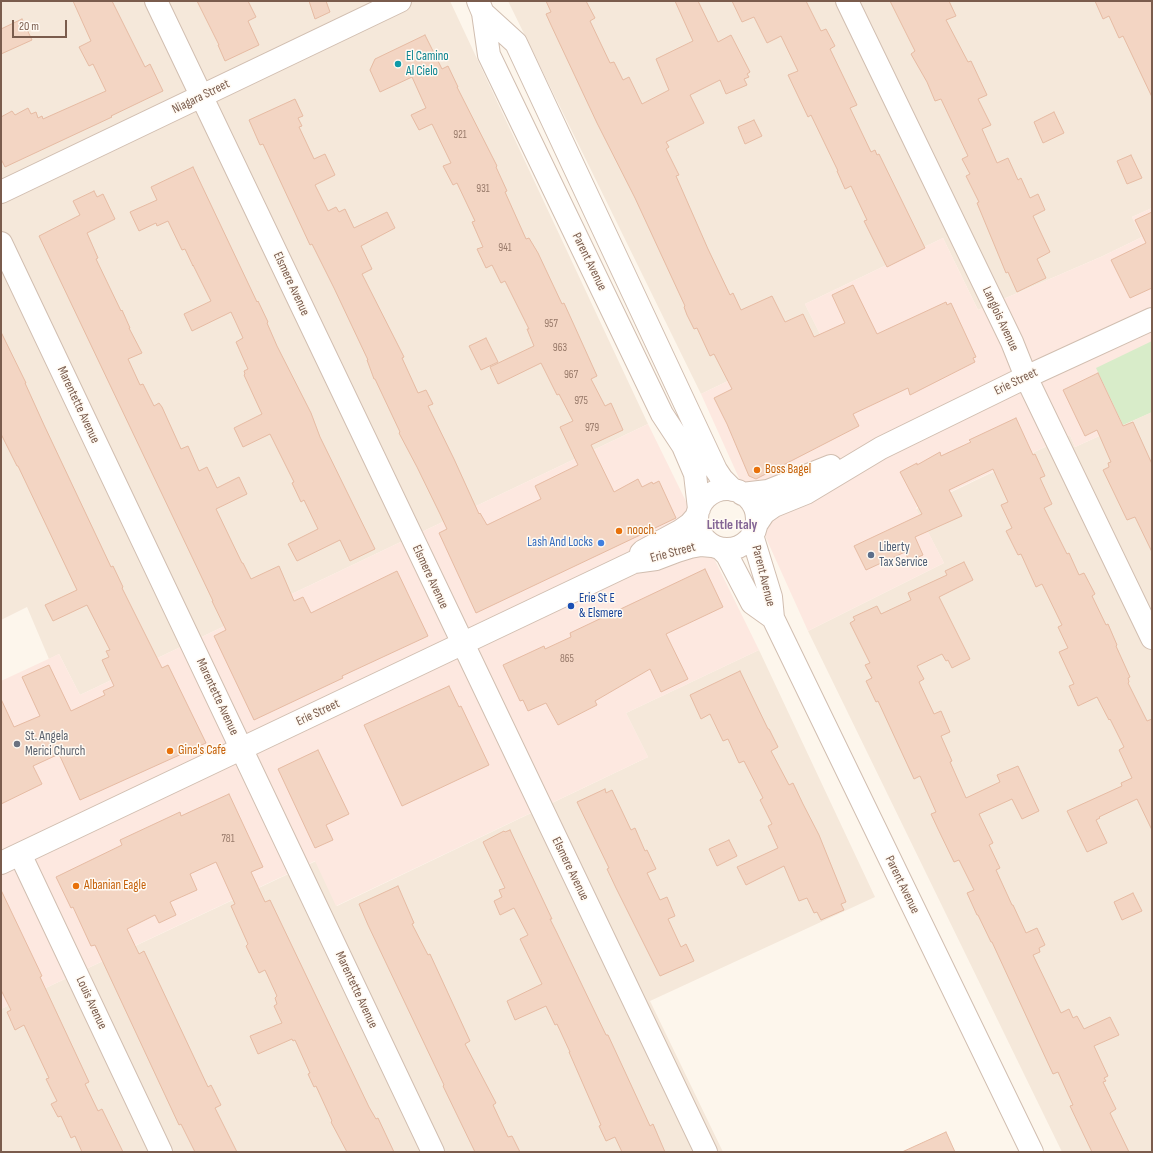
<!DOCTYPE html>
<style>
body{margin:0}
#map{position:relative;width:1153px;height:1153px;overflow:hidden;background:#fdf6ec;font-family:"Sofia Sans Condensed",sans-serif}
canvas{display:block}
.frame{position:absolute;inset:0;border:2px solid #7a5c4d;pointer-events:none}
.scale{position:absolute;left:12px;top:20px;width:55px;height:18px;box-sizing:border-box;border:2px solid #7a5c4d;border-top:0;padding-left:5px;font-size:12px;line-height:14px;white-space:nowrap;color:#7a5c4d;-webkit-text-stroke:3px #fffaf3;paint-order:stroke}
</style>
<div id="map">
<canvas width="1153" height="1153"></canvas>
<div class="frame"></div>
<div class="scale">20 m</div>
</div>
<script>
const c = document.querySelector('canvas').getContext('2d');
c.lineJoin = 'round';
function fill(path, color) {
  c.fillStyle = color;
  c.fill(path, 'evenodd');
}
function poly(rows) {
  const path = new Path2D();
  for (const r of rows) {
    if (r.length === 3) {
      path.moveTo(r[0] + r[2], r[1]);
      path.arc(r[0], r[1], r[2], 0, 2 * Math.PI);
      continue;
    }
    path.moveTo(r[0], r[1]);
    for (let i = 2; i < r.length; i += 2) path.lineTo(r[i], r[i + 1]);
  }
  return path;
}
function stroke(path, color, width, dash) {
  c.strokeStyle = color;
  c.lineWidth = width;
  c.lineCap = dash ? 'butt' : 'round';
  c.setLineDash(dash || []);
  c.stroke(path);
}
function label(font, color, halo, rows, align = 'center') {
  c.font = font + ' "Sofia Sans Condensed",sans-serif';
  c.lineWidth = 3;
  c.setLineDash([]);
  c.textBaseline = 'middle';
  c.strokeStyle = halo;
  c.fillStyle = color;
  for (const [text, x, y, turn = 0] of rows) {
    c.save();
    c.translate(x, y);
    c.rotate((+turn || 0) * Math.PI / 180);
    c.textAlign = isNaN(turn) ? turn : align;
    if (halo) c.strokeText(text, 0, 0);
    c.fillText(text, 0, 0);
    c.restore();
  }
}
fill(poly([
 [1,1,450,1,648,424,80,695,59,654,49,659,27,607,1,620],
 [508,1,1152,1,1152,208,1132,217,1142,237,1103,256,978,310,943,238,805,304,821,336,701,394],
 [1152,412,1152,1152,1062,1152,808,631,944,563,916,509,1070,435,1075,447],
 [759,650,875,897,650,1001,723,1152,1,1152,1,1009,316,861,337,906,648,757,626,713]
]), '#f5e8da');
fill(poly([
 [1152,208,1152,412,1075,447,1070,435,916,508,944,563,808,631,701,394,821,336,805,304,943,238,978,310,1103,256,1142,237,1132,217],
 [648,424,759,650,626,713,648,757,336,906,315,861,1,1009,1,681,59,654,80,695]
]), '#fde8e0');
fill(poly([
 [1152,341,1152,412,1123,425,1096,368]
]), '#d8ecc9');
const building = poly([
 [73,1,112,1,145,67,150,64,163,91,111,116,112,117,5,167,1,159,1,117,12,111,15,115,28,108,31,114,36,112,38,118,42,116,43,119,106,91,93,64,89,66,79,47,91,41,73,1],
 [197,1,248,1,256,17,248,21,259,45,225,61,218,45,219,45,197,1],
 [309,1,326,1,330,12,315,19,309,1],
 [546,1,586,1,595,18,590,21,610,63,614,62,623,80,629,77,642,104,669,90,656,59,693,41,675,1,698,1,718,42,731,35,750,72,747,74,749,77,744,79,747,85,726,94,720,80,690,95,704,123,666,142,669,147,666,149,679,175,676,176,708,249,730,295,733,293,741,310,772,296,785,322,803,314,814,337,845,323,832,295,853,285,877,334,946,302,947,305,951,303,976,357,973,358,975,362,910,395,908,388,853,414,859,426,756,479,749,476,727,424,714,398,732,389,714,354,710,356,697,328,694,329,687,315,684,307,685,306,635,198,597,123,551,25,546,14,551,12,546,1],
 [732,1,806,1,821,31,826,29,835,46,830,49,857,105,850,108,871,152,875,150,877,155,879,154,925,248,887,267,864,221,867,220,851,186,845,189,837,171,838,171,811,115,808,117,788,75,798,71,781,36,767,43,754,17,742,22,732,1],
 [890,1,949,1,956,16,946,20,968,62,971,61,987,95,978,99,991,125,982,129,997,163,1008,158,1018,180,1021,178,1030,198,1038,194,1045,210,1033,216,1050,252,1037,259,1046,278,1017,292,1008,272,1006,273,977,203,979,202,966,176,970,174,962,159,968,156,941,99,935,101,927,82,911,54,915,51,890,1],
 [1095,1,1152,1,1152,97,1123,36,1119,38,1109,16,1103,19,1095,1],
 [22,19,32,40,1,54,1,29,22,19],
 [425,35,442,69,448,66,458,87,457,87,497,166,496,167,507,191,505,192,526,239,529,238,538,253,562,304,564,303,574,325,597,376,591,379,605,406,611,403,623,430,591,445,614,492,638,479,642,487,652,482,653,484,659,481,676,518,476,613,439,533,447,529,440,514,417,467,399,433,400,432,375,379,374,379,367,360,368,360,334,288,312,244,310,245,263,144,260,145,249,120,295,99,303,116,298,118,302,126,299,127,314,159,325,154,335,175,315,185,328,211,336,207,339,212,345,209,354,228,387,212,395,228,361,246,372,269,362,274,404,357,402,358,418,393,426,390,433,404,428,406,454,459,479,514,480,513,487,525,541,499,535,486,578,465,560,427,573,421,559,394,557,395,541,363,498,384,490,367,534,346,527,329,529,329,505,281,501,283,492,265,486,268,477,249,483,247,472,222,475,221,457,183,453,185,443,166,451,163,432,124,419,130,411,115,426,108,412,77,380,92,370,70,375,59,425,35],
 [1054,112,1064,133,1043,143,1034,122,1054,112],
 [754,120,762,136,745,144,738,127,754,120],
 [1131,155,1142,178,1127,184,1117,161,1131,155],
 [193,167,257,302,258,301,268,322,267,323,277,346,311,413,320,437,375,549,350,561,340,540,297,561,288,544,318,529,304,500,301,502,292,483,294,482,270,434,243,447,234,428,262,414,244,375,245,374,244,371,248,369,236,342,243,338,231,312,192,331,184,314,211,301,193,265,193,266,185,249,182,250,168,221,157,226,156,223,139,231,130,212,157,200,151,187,193,167],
 [94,191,97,197,103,194,115,219,87,233,98,258,96,259,121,311,122,310,130,328,129,328,142,353,128,359,140,385,143,384,154,406,159,403,162,407,181,449,188,446,199,471,207,467,217,488,239,477,247,494,216,509,242,563,243,563,251,579,279,566,294,601,303,597,311,613,397,571,428,636,342,676,343,678,254,720,214,636,226,630,212,601,213,601,39,236,80,215,73,201,94,191],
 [1152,212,1152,288,1130,298,1111,260,1146,243,1135,220,1152,212],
 [1,332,26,383,25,383,44,425,111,567,113,566,123,587,122,588,162,668,168,665,206,743,80,800,59,754,33,766,42,784,1,804,1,699,14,727,40,716,22,677,49,665,71,711,105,695,103,691,114,686,102,660,109,657,106,651,110,650,87,605,53,621,45,605,77,590,18,466,17,466,1,434,1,332],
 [486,338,498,362,481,370,469,346,486,338],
 [1098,373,1123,426,1133,422,1152,464,1152,552,1135,517,1127,520,1103,470,1109,467,1108,463,1111,462,1097,430,1085,436,1063,390,1098,373],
 [1016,418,1033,455,1035,454,1045,476,1040,478,1052,504,1044,508,1067,554,1069,553,1079,575,1084,573,1095,594,1092,596,1106,625,1108,624,1117,645,1116,646,1130,677,1128,678,1129,682,1128,683,1147,721,1152,719,1152,830,1137,799,1099,817,1100,818,1096,820,1107,843,1087,852,1067,811,1122,786,1121,783,1132,778,1119,750,1124,747,1110,719,1109,720,1097,697,1078,706,1069,686,1074,684,1059,652,1068,648,1058,627,1062,625,1042,584,1036,587,1021,554,1018,555,1006,531,1012,528,1001,505,1008,502,993,469,949,490,962,516,915,537,923,555,909,561,905,552,866,570,854,546,922,514,900,472,917,463,917,465,940,452,941,456,971,442,969,440,1016,418],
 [964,562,973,580,939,597,970,659,952,668,948,660,946,661,942,654,917,666,924,679,919,682,934,714,941,711,950,732,941,736,952,761,950,762,966,798,1000,782,997,775,1018,766,1039,811,1022,819,1012,799,979,814,993,843,989,845,1000,868,996,870,1012,905,1013,905,1026,933,1037,928,1045,945,1039,948,1040,952,1033,955,1061,1013,1069,1009,1073,1018,1077,1016,1084,1029,1110,1017,1119,1035,1094,1046,1108,1076,1104,1078,1106,1081,1103,1082,1116,1109,1110,1113,1129,1152,1092,1152,1070,1106,1073,1105,1058,1072,1053,1074,992,942,991,942,978,915,977,915,967,893,974,890,959,860,954,862,938,829,931,814,936,812,920,776,914,779,878,701,876,702,866,681,872,678,865,665,870,663,850,623,855,620,853,617,877,606,881,614,911,600,908,593,947,575,945,571,964,562],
 [705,569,723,607,666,634,688,679,661,692,650,669,595,701,597,705,558,725,546,703,528,711,523,700,520,701,503,665,544,646,545,649,571,637,570,633,705,569],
 [740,671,768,729,769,729,778,747,771,751,789,785,793,783,803,804,819,835,846,902,841,904,844,910,821,920,817,912,814,913,807,898,799,901,784,866,746,885,737,867,778,848,768,826,772,824,760,800,763,798,744,761,739,763,728,739,723,741,710,714,701,719,690,695,740,671],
 [449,686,459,707,461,706,489,765,402,806,364,725,449,686],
 [318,750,349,814,326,825,333,840,315,848,278,769,318,750],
 [605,789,606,793,612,790,631,830,635,828,645,851,647,850,656,869,647,873,660,900,667,897,675,916,668,919,681,947,686,944,694,961,660,976,616,888,607,869,609,868,577,802,605,789],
 [229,794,263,867,251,872,265,902,270,900,369,1107,376,1119,378,1118,394,1152,347,1152,331,1122,332,1121,316,1086,314,1087,308,1074,310,1073,295,1040,293,1041,292,1039,258,1054,250,1036,282,1023,274,1006,277,1004,275,998,277,996,265,970,259,973,246,946,248,944,231,906,235,904,216,862,190,874,197,890,170,902,176,915,159,923,155,915,127,929,139,954,144,951,208,1087,211,1085,221,1105,215,1108,237,1152,195,1152,181,1124,179,1125,95,945,91,946,73,907,71,908,56,877,122,845,120,840,180,812,181,816,229,794],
 [510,830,552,919,550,919,557,933,606,1035,608,1035,650,1126,653,1124,665,1152,622,1152,615,1137,606,1141,599,1126,601,1125,569,1052,570,1052,557,1024,555,1025,546,1006,515,1020,507,1001,542,984,520,939,528,935,514,908,500,915,494,901,502,897,499,890,505,888,483,842,504,831,505,832,510,830],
 [729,840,737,856,717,866,709,849,729,840],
 [398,886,414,923,412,924,428,955,430,954,470,1041,465,1044,496,1103,493,1105,508,1137,512,1136,520,1152,475,1152,443,1086,444,1085,368,925,359,904,398,886],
 [1,890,42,976,40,977,89,1082,85,1084,98,1111,102,1109,123,1152,82,1152,75,1136,71,1138,61,1116,58,1117,51,1104,57,1101,46,1079,49,1078,24,1025,15,1030,7,1012,11,1010,1,990,1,890],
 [1133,893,1142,911,1122,920,1114,902,1133,893],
 [946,1132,955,1152,902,1152,946,1132]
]);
fill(building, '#f3d5c3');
stroke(building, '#e6bba3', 1);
const minor = poly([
 [156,1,706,1152],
 [478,1,483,13,489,55,662,414,683,446,695,474,699,509],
 [847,1,1012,342,1026,377,1152,638],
 [483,13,516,43,716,470,722,479,733,490],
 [1,192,400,1],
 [1,243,433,1152],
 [727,519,30],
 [742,494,768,491,831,466],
 [756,525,764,513,774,506,806,493,881,448,1026,377,1152,319],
 [752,535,771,597,773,618,1032,1152],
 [721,549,727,555,752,603,773,618],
 [641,553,643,551,680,531,690,524,697,516],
 [20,854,161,1152],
 [1,863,634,562,656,559,677,551,690,547,701,545,712,546]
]);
stroke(minor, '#d1beb0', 24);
stroke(minor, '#fff', 22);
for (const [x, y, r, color] of [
 [398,64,4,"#0f9aa8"],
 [757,470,4,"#e8710a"],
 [619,531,4,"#e8710a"],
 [601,543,4,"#3f7fe0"],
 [871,555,4,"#5c6f8a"],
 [571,606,4,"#1a4fb4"],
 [17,744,4,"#6b7280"],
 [170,751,4,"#e8710a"],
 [76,886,4,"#e8710a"]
]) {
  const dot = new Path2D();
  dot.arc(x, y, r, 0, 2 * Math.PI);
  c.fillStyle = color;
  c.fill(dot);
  stroke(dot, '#fffaf3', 1.5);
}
label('11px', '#987a6a', null, [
 ["921",460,135],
 ["931",483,189],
 ["941",505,248],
 ["957",551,324],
 ["963",560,348],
 ["967",571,375],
 ["975",581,401],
 ["979",592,428],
 ["865",567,659],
 ["781",228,839]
]);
label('13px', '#0d838f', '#fffaf3', [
 ["El Camino",406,57],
 ["Al Cielo",406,72]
], 'left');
label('13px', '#7a5c4d', '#fffaf3', [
 ["Niagara Street",201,97,-26],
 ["Parent Avenue",589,262,64],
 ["Elsmere Avenue",291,284,65],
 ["Langlois Avenue",1000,319,65],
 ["Erie Street",1016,382,-26],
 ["Marentette Avenue",78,405,65],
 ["Erie Street",673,553,-15],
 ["Parent Avenue",763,576,76],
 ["Elsmere Avenue",430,577,65],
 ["Marentette Avenue",217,697,65],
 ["Erie Street",318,713,-25],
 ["Elsmere Avenue",570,869,64],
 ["Parent Avenue",902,885,64],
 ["Marentette Avenue",356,990,65],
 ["Louis Avenue",91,1003,65]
]);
label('13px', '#c56008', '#fffaf3', [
 ["Boss Bagel",765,470],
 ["nooch.",627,531],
 ["Gina's Cafe",178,751],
 ["Albanian Eagle",84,886]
], 'left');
label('13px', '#366cbe', '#fffaf3', [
 ["Lash And Locks",593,543]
], 'right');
label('13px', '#4e5e75', '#fffaf3', [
 ["Liberty",879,548],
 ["Tax Service",879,563]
], 'left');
label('13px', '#164399', '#fffaf3', [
 ["Erie St E",579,599],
 ["& Elsmere",579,614]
], 'left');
label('13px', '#5b616d', '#fffaf3', [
 ["St. Angela",25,737],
 ["Merici Church",25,752]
], 'left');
label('bold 14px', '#846695', '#fffaf3', [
 ["Little Italy",732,525]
]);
</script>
